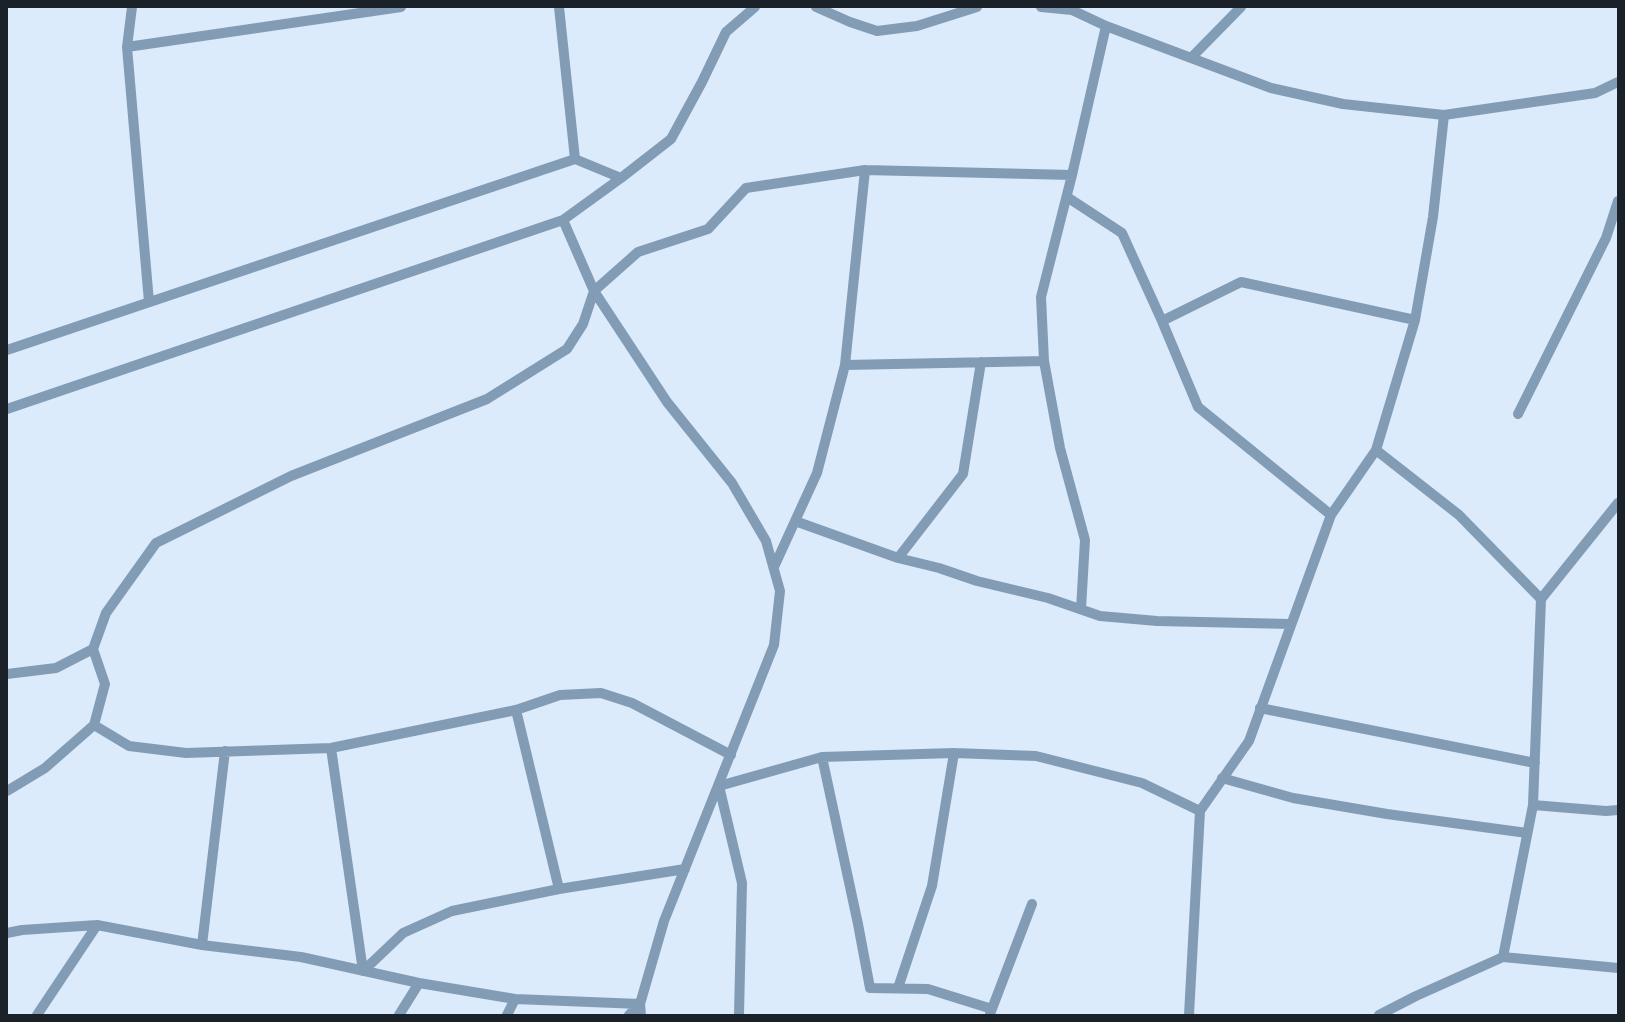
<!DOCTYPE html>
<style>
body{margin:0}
#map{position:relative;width:1625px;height:1022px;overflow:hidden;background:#dbebfb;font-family:"Nunito Sans",sans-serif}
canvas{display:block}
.frame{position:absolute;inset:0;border:8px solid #1a2128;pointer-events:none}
</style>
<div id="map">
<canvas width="1625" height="1022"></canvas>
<div class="frame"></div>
</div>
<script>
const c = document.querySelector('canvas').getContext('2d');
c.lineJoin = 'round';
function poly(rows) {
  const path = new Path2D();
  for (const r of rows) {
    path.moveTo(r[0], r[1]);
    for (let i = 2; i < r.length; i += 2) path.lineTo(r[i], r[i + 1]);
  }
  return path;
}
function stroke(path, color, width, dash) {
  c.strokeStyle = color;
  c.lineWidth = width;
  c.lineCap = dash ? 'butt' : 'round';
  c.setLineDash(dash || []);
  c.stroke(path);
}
stroke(poly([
 [132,7,127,47,149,302],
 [559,7,575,159],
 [816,7,850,22,877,31,917,26,977,7],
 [1041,7,1072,10,1106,26,1271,88,1343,104,1444,115,1595,93,1618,82],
 [127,47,401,7],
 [1191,58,1241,7],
 [621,178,671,139,702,82,726,32,755,7],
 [1067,197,1122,233,1162,321,1241,282,1415,320],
 [1162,321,1198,407,1331,515],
 [7,350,575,159,621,178,563,220,7,409],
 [845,365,1044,361],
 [1518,414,1606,238,1618,201],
 [1376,450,1459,515,1541,599],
 [795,521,898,558,939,568,977,581,1048,598,1100,616,1157,621,1291,624],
 [898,558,963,474,981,362],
 [774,567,817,473,845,365,865,170],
 [1081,609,1085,540,1060,448,1044,361,1041,297,1072,175,1106,26],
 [7,674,56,668,93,649,106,613,156,543,291,476,487,399,567,349,583,324,594,291,563,220],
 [1260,708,1535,763],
 [516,710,559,889],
 [94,725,129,746,186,753,331,748,516,710,560,695,601,693,632,703,731,755],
 [331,748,363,971],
 [822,757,858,924,870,988,928,989,992,1009],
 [1222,778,1293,798,1387,814,1527,833],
 [7,791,45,768,94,725,105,684,93,649],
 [1533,805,1606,811,1618,810],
 [7,933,22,930,97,925,202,945,301,957,419,983,515,999,640,1004],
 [202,945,225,751],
 [1503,957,1533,805,1541,599,1618,503],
 [363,971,403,933,452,911,559,889,685,869],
 [898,988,932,886,954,753],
 [990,1014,1032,904],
 [37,1015,97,925],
 [399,1015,419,983],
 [507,1015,515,999],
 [629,1015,640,1004],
 [641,1015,640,1004,664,921,774,645,780,591,766,541,732,483,667,402,594,291,638,252,708,229,746,188,865,170,1072,175],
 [739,1015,742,883,719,786,822,757,954,753,1036,756,1142,783,1200,811],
 [1189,1015,1200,811,1249,741,1331,515,1376,450,1415,320,1433,217,1444,115],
 [1379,1015,1416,996,1503,957,1618,968]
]), '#839cb5', 10);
</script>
